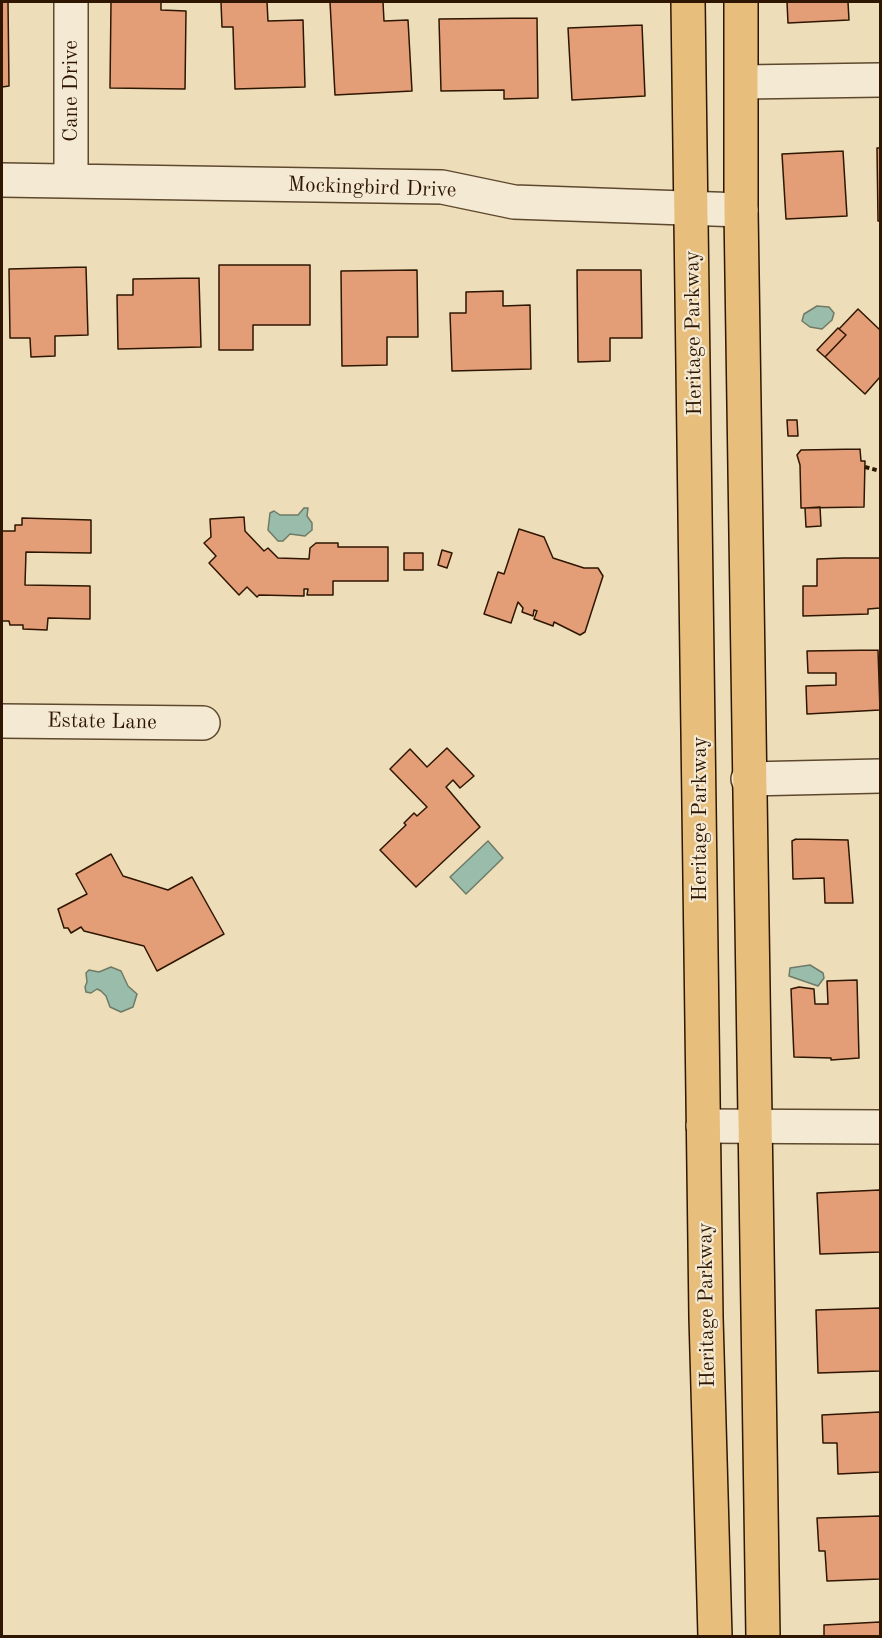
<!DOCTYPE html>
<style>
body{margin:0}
#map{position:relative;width:882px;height:1638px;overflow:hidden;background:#eeddb9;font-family:"Old Standard TT",serif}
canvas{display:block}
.frame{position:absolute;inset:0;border:3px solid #2e1600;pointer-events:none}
</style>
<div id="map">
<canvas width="882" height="1638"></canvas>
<div class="frame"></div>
</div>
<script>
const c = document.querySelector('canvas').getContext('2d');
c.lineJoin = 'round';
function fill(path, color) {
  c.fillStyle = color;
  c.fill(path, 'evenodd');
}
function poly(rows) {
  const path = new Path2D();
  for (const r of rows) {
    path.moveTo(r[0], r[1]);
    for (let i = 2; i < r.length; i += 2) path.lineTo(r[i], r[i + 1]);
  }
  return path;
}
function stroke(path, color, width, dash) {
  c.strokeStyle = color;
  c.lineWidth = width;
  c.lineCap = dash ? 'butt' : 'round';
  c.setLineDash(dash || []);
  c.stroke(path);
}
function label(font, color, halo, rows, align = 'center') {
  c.font = font + ' "Old Standard TT",serif';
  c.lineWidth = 4.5;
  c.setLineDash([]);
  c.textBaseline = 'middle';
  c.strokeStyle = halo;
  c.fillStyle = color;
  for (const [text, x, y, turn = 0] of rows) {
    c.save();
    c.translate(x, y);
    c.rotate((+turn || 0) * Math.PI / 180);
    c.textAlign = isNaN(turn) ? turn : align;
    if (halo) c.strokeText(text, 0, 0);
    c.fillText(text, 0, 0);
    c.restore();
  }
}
const water = poly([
 [817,306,829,307,834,313,832,320,822,329,810,327,802,321,804,314,817,306],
 [304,508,308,508,307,516,312,523,312,530,305,536,290,534,283,541,278,541,268,530,270,513,274,511,280,515,298,515,304,508],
 [488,841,503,858,466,894,450,877,488,841],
 [810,965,823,973,824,978,818,986,789,976,790,968,810,965],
 [111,967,121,971,128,986,137,994,133,1007,121,1012,110,1007,106,996,101,991,97,989,91,993,86,992,85,987,87,982,86,973,89,970,99,972,111,967]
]);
fill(water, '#9abdab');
stroke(water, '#6f7a67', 1.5);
const building = poly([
 [2,2,8,2,9,86,2,87,2,2],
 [111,2,161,2,161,10,186,11,185,89,110,88,111,2],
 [221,2,267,2,268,21,303,20,305,87,235,89,233,27,222,27,221,2],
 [330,2,383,2,384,21,408,20,412,91,335,95,330,2],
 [787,2,848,2,849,20,788,23,787,2],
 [537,18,538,98,504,99,504,90,441,91,439,19,537,18],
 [642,25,645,96,572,100,568,28,642,25],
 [877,148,880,148,880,221,878,221,877,148],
 [843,151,847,216,786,219,782,154,843,151],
 [219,265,310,265,310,325,253,325,253,350,219,350,219,265],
 [86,267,88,335,55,336,55,356,31,357,30,338,10,338,9,269,86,267],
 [417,270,418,337,387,337,387,365,342,366,341,271,417,270],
 [577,270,641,270,642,338,610,338,610,361,578,362,577,270],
 [199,278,201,347,118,349,117,295,133,295,133,279,199,278],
 [503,291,503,306,530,305,531,369,452,371,450,313,466,313,466,292,503,291],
 [858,309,880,330,880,377,865,394,825,357,846,335,839,329,858,309],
 [838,328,846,335,825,357,817,350,838,328],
 [787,420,797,420,798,436,788,436,787,420],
 [860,449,861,461,865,461,864,507,801,508,800,465,797,455,801,450,860,449],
 [820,507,821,526,806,527,805,508,820,507],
 [244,517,245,531,264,551,268,548,278,558,309,559,310,548,316,543,338,543,338,547,388,547,388,581,333,581,333,595,307,595,308,589,304,589,304,596,259,595,257,597,247,587,239,595,209,563,216,556,204,543,211,537,210,519,244,517],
 [22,518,91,520,91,553,26,552,25,585,90,586,90,619,48,618,47,630,23,629,23,625,10,625,9,621,2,621,2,531,15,531,15,525,22,525,22,518],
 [519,529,544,537,553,558,584,568,598,568,603,576,585,632,580,635,554,622,553,626,534,619,537,611,534,610,533,616,522,612,523,608,518,602,511,623,484,614,498,572,504,574,519,529],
 [442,550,452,553,447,568,438,565,442,550],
 [404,553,423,553,423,570,404,570,404,553],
 [843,558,880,558,880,608,868,609,868,614,803,616,803,586,817,586,817,559,843,558],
 [878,650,880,710,807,714,806,686,836,685,836,673,808,673,807,651,878,650],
 [447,748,474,776,460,788,453,780,446,787,480,827,416,887,380,850,406,825,404,823,414,813,417,816,427,807,390,769,410,749,427,767,447,748],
 [796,839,848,840,853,903,825,903,824,878,793,879,792,841,796,839],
 [111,854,123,876,168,890,192,877,224,934,157,971,144,946,84,931,81,927,71,933,68,928,64,928,58,909,87,894,76,874,111,854],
 [857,980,859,1058,831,1060,831,1058,794,1057,791,989,799,987,814,989,815,1004,828,1004,827,981,857,980],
 [880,1190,880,1252,820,1254,817,1193,880,1190],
 [880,1308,880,1371,818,1373,816,1310,880,1308],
 [880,1412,880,1472,838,1474,837,1443,823,1443,822,1415,880,1412],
 [880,1516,880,1579,827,1581,825,1551,819,1551,817,1518,880,1516],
 [880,1622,880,1636,824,1636,824,1625,880,1622]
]);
fill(building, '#e39e78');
stroke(building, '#2e1600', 1.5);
const minor = poly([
 [71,2,71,180],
 [743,82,880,80],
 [2,180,442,187,514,202,741,210],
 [2,721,203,723],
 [748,779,880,776],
 [703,1126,880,1127]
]);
const major = poly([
 [688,2,706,1317,715,1636],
 [741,2,741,210,763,1636]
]);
stroke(minor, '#5e482e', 36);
stroke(major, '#2e1600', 36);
stroke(poly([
 [865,467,880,471]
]), '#2e1600', 4, [4.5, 3]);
stroke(minor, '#f4e9d2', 33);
stroke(major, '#e7be7c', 33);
label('21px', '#2e1600', '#f4e9d2', [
 ["Cane Drive",71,91,-90],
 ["Mockingbird Drive",372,188,2],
 ["Heritage Parkway",694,333,-91],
 ["Estate Lane",102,722,1],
 ["Heritage Parkway",700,819,-90],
 ["Heritage Parkway",707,1305,-91]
]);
</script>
